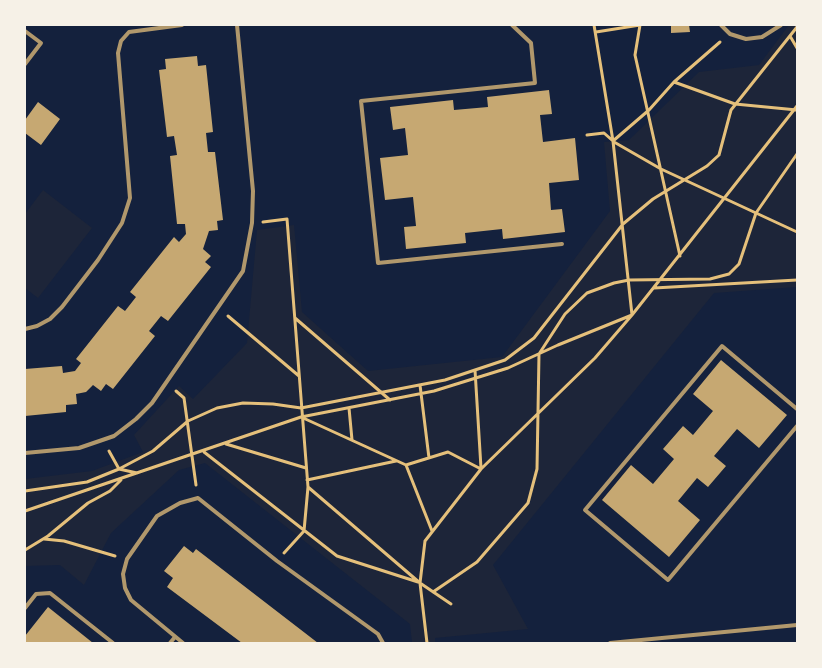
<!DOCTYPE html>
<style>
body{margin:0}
#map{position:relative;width:822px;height:668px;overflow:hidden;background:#14213d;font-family:"Exo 2",sans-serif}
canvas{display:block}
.frame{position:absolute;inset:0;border:26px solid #f6f1e7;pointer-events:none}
</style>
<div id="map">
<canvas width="822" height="668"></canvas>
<div class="frame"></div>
</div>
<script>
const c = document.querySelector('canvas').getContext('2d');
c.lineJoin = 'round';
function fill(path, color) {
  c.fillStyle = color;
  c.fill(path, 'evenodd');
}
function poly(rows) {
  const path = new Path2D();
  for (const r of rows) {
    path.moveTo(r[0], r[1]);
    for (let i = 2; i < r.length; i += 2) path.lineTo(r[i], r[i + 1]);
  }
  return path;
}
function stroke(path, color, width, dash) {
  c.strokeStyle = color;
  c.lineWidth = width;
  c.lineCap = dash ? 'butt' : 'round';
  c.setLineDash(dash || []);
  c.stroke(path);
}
fill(poly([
 [789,25,797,25,797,287,714,293,493,565,528,629,435,638,435,643,412,643,410,624,205,463,179,470,111,533,84,585,60,565,25,566,25,479,92,471,143,452,134,435,179,386,193,399,247,343,257,230,294,225,302,312,368,371,502,357,610,211,604,142,629,140,699,72,759,65],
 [43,190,92,228,38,298,25,288,25,214]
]), '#1d2539');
fill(poly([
 [671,25,689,25,690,32,671,33],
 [197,56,198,66,206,65,213,132,206,133,208,152,215,152,223,220,217,221,218,230,209,231,203,249,211,256,205,262,211,267,168,321,161,316,149,331,155,336,113,389,106,384,101,391,93,385,86,392,76,394,77,404,66,405,66,412,25,416,25,369,62,366,63,373,75,371,81,363,76,359,118,306,125,311,136,297,130,292,174,237,179,242,186,234,185,224,177,224,170,156,177,155,174,136,167,137,159,70,166,69,165,59],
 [549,90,552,114,540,115,543,142,575,138,579,180,549,183,551,210,562,209,565,232,503,239,502,229,465,233,466,243,406,249,404,227,416,226,413,197,385,200,380,158,408,155,405,128,393,130,390,107,453,100,454,110,488,107,487,97],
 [38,102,60,119,41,145,25,133,25,120],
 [721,360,787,415,759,448,737,429,714,456,726,466,708,487,697,478,678,501,700,520,669,557,602,500,631,465,653,484,674,459,663,449,683,426,693,435,713,411,693,394],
 [184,546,193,553,196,549,318,643,242,643,167,587,173,578,164,571],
 [48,607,93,643,25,643,25,636]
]), '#c6a872');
stroke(poly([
 [640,25,635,55,680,256],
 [596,32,640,25],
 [790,36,797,48],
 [674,82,735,104,797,110],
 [587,135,604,133,613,141,649,110,674,82,720,42],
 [614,142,661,169,797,232],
 [263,222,287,219,308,487,420,583,451,604],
 [654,288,797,280],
 [228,316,299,376],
 [295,318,390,400],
 [475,370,481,468],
 [420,385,429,458],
 [176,391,184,398,196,485],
 [349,408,352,440],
 [301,417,434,391,508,368,558,345,632,315,613,141,594,25],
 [226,444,306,468],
 [109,451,119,469,137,473],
 [204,452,337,556,418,582],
 [406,465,432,531],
 [307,480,396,461],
 [25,491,87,482,119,469,153,451,188,421,217,408,243,403,273,404,301,408,445,380,505,360,534,338,623,224,653,199,707,166,719,155,731,110,797,27],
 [25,511,301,417,406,465,448,452,481,469],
 [44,539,64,541,115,556],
 [25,550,48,536,88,503,110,491,121,480],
 [284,553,304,531,308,487],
 [433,592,477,562,528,503,537,469,539,354,565,314,587,293,614,283,629,280,710,279,729,274,739,264,756,213,797,154],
 [427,643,420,583,425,541,481,469,595,358,632,315,797,106]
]), '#e5c07b', 3);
stroke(poly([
 [512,25,531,43,535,83,361,101,378,263,562,244],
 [721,25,730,34,746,39,762,37,781,25],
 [25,31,41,43,25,64],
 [25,329,37,326,50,319,62,307,98,260,122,223,130,198,118,53,121,41,129,32,182,25],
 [797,409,722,346,585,510,668,580,797,426],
 [25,453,79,448,114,436,136,419,152,403,243,271,252,223,253,191,237,25],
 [25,608,36,594,50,593,113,643],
 [170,643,175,637],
 [183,643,131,600,125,588,123,574,127,559,157,516,180,503,198,498,277,561,378,634,383,643],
 [610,643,797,625]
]), '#b1986c', 4);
</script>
